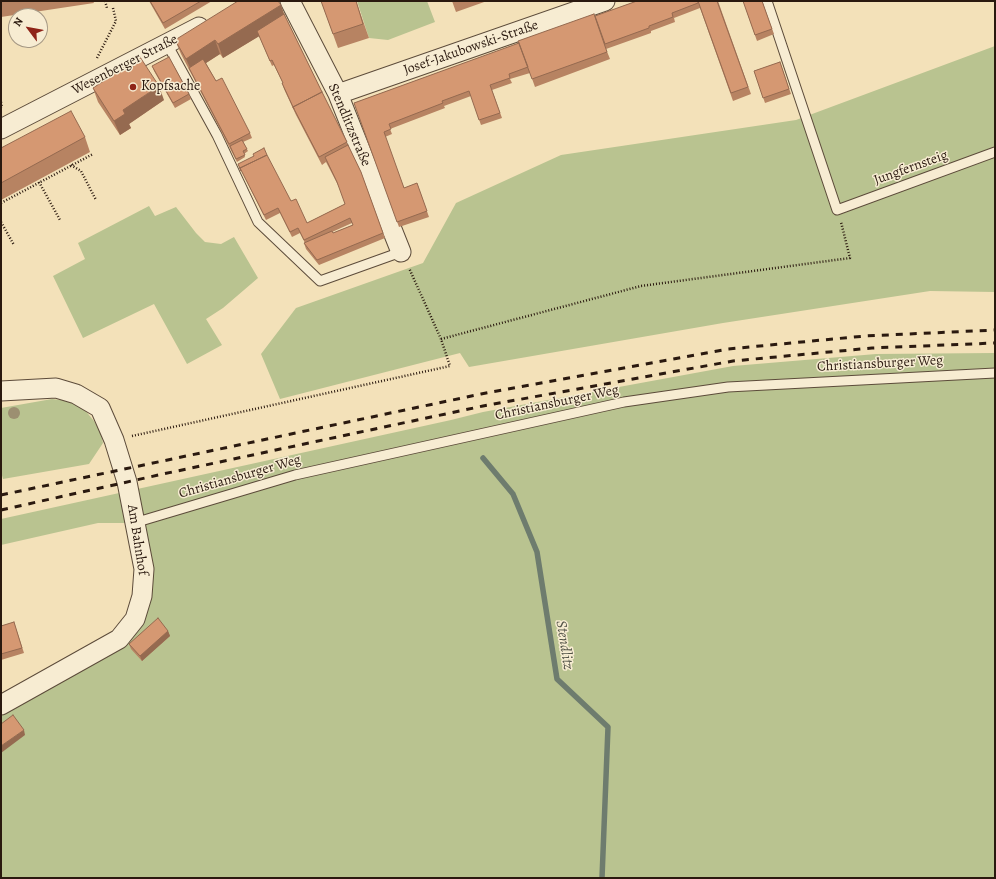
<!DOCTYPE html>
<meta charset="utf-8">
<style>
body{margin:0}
#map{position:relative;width:996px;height:879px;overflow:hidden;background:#f3e1b9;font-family:Alegreya,serif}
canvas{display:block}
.frame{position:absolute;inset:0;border:2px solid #2a190f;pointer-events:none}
.north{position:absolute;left:8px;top:8px;width:40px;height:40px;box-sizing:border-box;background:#f7ecd2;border:1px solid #a59884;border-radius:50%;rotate:302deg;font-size:11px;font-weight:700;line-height:16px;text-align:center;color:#2a190f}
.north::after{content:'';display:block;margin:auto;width:14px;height:18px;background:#8f2418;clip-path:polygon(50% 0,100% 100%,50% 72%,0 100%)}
</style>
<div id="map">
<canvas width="996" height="879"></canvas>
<div class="frame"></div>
<div class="north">N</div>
</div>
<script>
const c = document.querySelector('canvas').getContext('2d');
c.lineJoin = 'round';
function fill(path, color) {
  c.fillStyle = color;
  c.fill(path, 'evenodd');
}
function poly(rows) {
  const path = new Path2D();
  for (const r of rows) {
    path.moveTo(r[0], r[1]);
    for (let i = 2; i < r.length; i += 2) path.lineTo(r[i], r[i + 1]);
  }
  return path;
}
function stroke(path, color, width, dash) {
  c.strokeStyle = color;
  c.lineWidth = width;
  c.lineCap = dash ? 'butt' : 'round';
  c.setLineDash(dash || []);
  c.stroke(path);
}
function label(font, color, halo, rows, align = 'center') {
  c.font = font + ' Alegreya,serif';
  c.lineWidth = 3;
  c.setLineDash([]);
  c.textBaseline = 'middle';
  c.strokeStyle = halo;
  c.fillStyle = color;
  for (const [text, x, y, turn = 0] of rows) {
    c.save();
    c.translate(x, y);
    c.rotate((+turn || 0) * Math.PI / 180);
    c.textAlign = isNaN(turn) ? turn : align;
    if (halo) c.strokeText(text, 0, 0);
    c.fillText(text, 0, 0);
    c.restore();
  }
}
fill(poly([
 [357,1,427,1,435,22,388,40,369,38],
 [995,46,995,292,930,291,723,323,469,367,460,353,280,399,261,354,296,308,423,263,456,203,561,155,796,120],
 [149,206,155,216,176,207,196,233,205,242,221,244,234,237,258,278,223,308,206,319,222,345,187,364,154,304,83,338,53,276,85,259,78,243],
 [995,353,995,878,1,878,1,705,135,619,134,523,98,523,1,545,1,519,451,420,483,412,733,366,876,354],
 [52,399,69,401,84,409,94,421,101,434,103,443,89,464,3,479,1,472,1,408]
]), '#b9c390');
stroke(poly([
 [483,458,513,494,537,552,557,679,608,727,602,878]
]), '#6e7c6e', 5.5);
const lane = poly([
 [767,1,837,210,995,152],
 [167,44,217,135,258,222,320,281,401,252],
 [134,523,295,475,624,402,728,387,995,373]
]);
const street = poly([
 [290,1,338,94,401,252],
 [338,94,605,1],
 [1,129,199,27],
 [1,391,56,388,76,394,100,408,114,440,127,482,144,569,142,596,135,619,119,639,1,705]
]);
stroke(lane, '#5c4b3a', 11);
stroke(street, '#5c4b3a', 21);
stroke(poly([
 [105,1,107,8],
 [97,58,116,21,113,8],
 [1,102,2,108],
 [71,165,81,171,96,200],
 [39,182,60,220],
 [1,203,93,154],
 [1,222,14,245],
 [441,339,641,286,850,258,841,222],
 [132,436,450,366,441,339,409,268]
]), '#2a190f', 2.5, [1, 2]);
stroke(lane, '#f7ecd2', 9);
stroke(street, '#f7ecd2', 19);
stroke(poly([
 [1,495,481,394,728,349,865,336,995,330],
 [1,510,163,474,483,406,733,361,872,348,995,343]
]), '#2a190f', 3, [7, 7]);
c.fillStyle = '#9c8f71';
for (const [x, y] of [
 [14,413]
]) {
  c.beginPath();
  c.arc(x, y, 6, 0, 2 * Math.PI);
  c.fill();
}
fill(poly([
 [1,1,93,1,94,3,1,17],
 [149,1,212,1,165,29],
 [321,1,356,1,369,38,338,48],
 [452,1,487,1,456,12],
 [637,1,718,1,751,94,733,101,700,8,674,18,675,22,651,31,651,33,606,49,610,59,535,87,530,73,510,79,512,83,492,90,502,118,481,125,471,96,444,106,445,108,390,129,392,134,385,137,404,188,417,183,429,217,399,227,354,103],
 [743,1,762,1,774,34,757,41],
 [281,5,284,14,361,172,385,238,319,265,306,249,304,243,305,243,300,233,292,237,280,213,266,220,238,164,291,201,307,223,345,204,339,187,326,162,322,165,296,115,284,89,282,83,283,83,274,65,272,66,259,36,223,58,220,54,206,63,216,81,250,133,252,138,243,142,248,151,244,154,245,157,237,162,181,54,175,40],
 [352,223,353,225,333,233,332,232],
 [780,62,791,94,765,103,754,71],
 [152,66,189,94,191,99,175,108,154,71],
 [93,88,164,100,129,124,131,128,120,135,98,102],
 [85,137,90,152,1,200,1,148],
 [14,622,24,653,1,660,1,626],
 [168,631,170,636,142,661,131,649,129,644]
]), '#b78362');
fill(poly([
 [281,5,286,20,223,58,218,44],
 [215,40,220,54,192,72,186,59],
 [159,86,164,100,129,124,131,128,120,135,114,121,123,110],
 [168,631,170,636,142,661,140,656],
 [24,730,25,735,1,753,1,746]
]), '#956a50');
const building = poly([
 [150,1,201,1,163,23,150,1],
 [238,1,278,1,281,5,218,44,215,40,186,59,175,40,238,1],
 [321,1,356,1,363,24,333,34,321,1],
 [637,1,698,1,698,3,672,13,673,17,649,26,649,28,605,44,595,16,637,1],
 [698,1,717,1,748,87,731,93,698,1],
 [743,1,762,1,772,29,755,35,743,1],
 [284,14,322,92,293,107,294,109,282,83,283,83,272,60,270,61,257,31,284,14],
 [594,14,607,52,532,79,518,41,594,14],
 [519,43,528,67,509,74,510,78,490,85,500,113,479,120,469,91,442,101,443,103,389,124,391,129,384,132,404,188,417,183,427,211,397,222,354,103,519,43],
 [140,57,159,86,123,110,125,114,114,121,93,88,140,57],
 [169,57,189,94,173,103,152,66,169,57],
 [203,59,216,81,222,78,250,133,229,144,189,68,203,59],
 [780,62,789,89,763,98,754,71,780,62],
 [322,92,347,142,319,157,293,107,322,92],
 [71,111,85,137,1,183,1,148,71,111],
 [242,140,247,149,243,151,245,155,236,159,230,146,242,140],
 [348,145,361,172,383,233,317,260,304,243,332,231,333,233,353,225,350,218,304,240,298,228,290,232,278,208,264,215,240,168,267,155,291,201,296,199,307,223,345,204,337,182,325,157,348,145],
 [264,148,267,155,240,168,241,171,238,164,254,156,253,154,264,148],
 [158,618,168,631,140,656,129,644,158,618],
 [14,622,22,648,1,654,1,626,14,622],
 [13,715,24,730,1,746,1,724,13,715]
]);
fill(building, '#d59872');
stroke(building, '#956a50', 1);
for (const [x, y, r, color] of [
 [133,87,4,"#8f2418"]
]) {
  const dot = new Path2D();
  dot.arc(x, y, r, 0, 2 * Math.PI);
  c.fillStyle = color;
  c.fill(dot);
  stroke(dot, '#f7ecd2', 1.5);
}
label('14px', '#2a190f', '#f7ecd2', [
 ["Josef-Jakubowski-Straße",471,48,-19],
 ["Wesenberger Straße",125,65,-27],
 ["Stendlitzstraße",349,125,67],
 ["Jungfernsteig",911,168,-20],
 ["Christiansburger Weg",880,364,-3],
 ["Christiansburger Weg",557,403,-12],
 ["Christiansburger Weg",240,477,-16],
 ["Am Bahnhof",137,540,81]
]);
label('14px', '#2a190f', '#f7ecd2', [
 ["Kopfsache",141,87]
], 'left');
label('italic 15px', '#525347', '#f7ecd2', [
 ["Stendlitz",564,645,81]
]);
</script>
